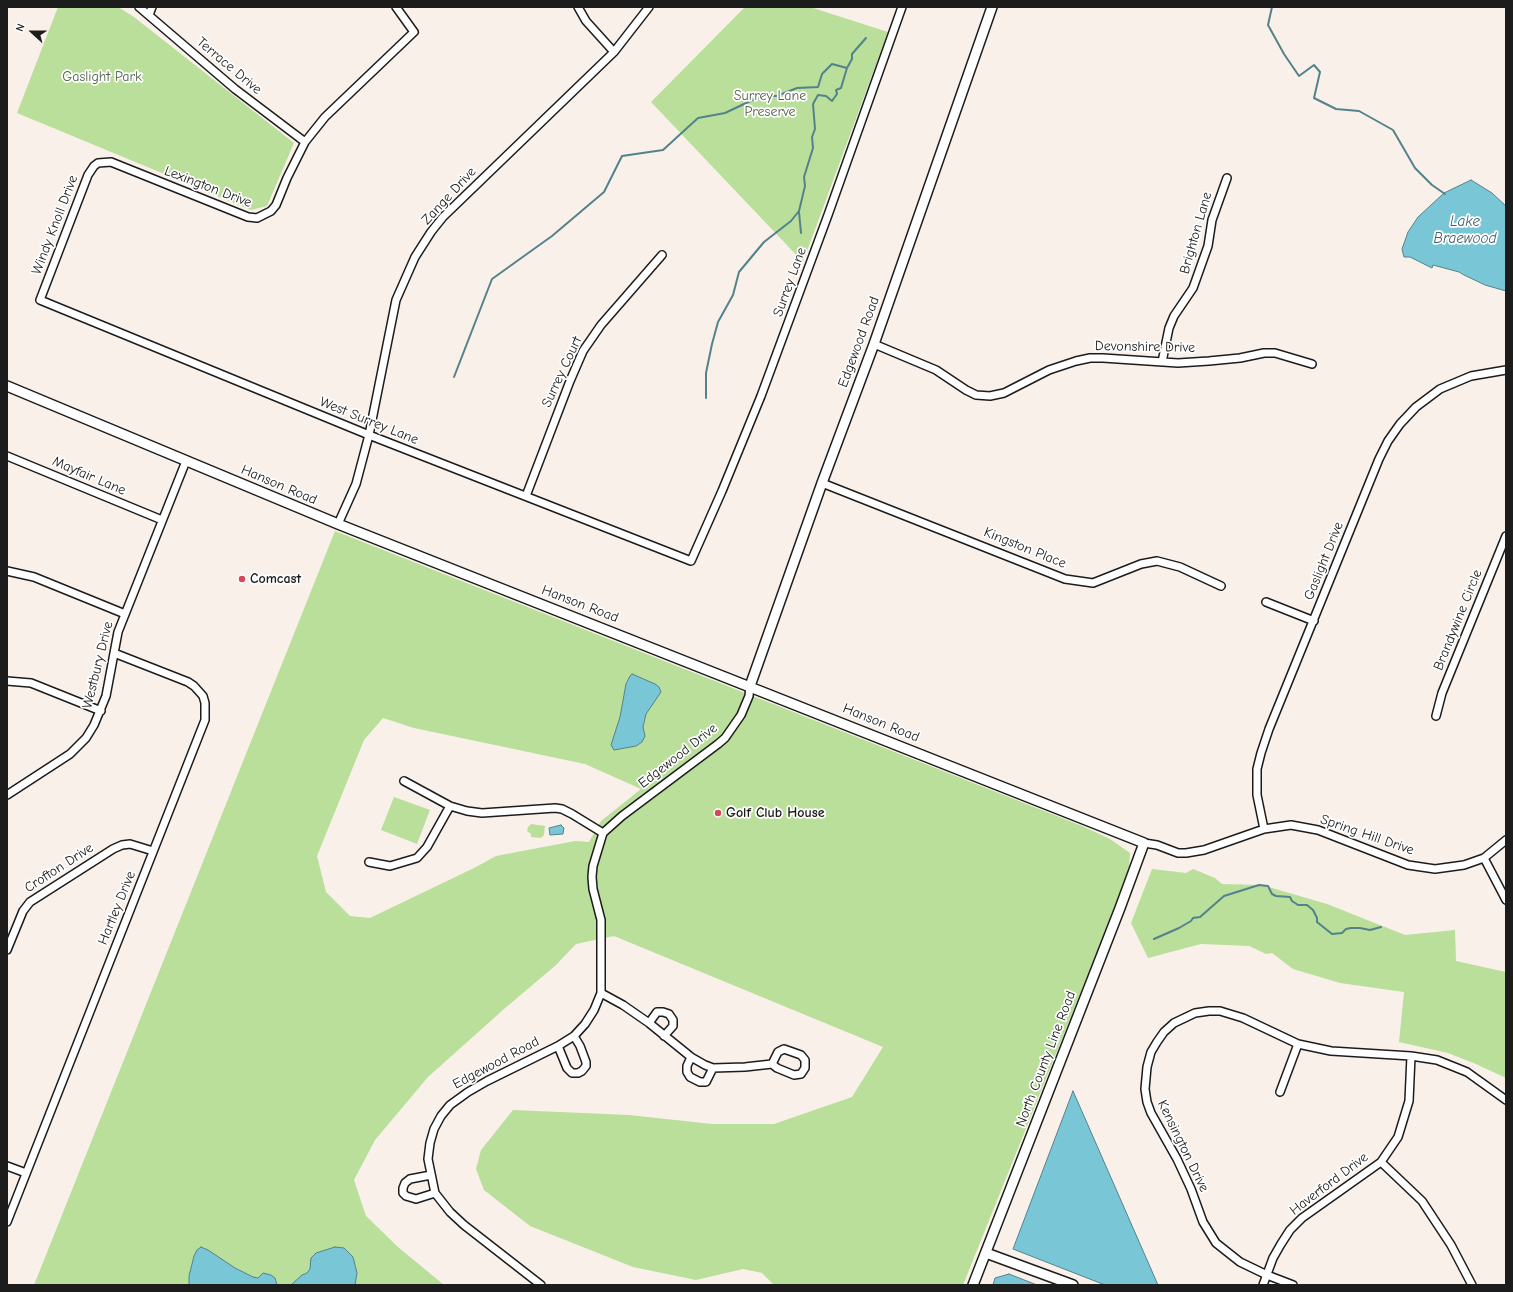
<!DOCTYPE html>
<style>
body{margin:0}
#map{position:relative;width:1513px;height:1292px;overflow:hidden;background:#f9f0ea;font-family:"Comic Neue",sans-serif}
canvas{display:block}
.frame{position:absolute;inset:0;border:8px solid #1c1c1c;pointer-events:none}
.north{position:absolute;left:12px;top:12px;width:40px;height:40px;-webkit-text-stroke:3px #fff;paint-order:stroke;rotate:291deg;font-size:11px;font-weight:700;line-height:16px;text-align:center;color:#1c1c1c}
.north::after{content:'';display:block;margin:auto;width:14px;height:18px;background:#1c1c1c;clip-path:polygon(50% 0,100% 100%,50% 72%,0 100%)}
</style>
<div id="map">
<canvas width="1513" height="1292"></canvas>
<div class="frame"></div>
<div class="north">N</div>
</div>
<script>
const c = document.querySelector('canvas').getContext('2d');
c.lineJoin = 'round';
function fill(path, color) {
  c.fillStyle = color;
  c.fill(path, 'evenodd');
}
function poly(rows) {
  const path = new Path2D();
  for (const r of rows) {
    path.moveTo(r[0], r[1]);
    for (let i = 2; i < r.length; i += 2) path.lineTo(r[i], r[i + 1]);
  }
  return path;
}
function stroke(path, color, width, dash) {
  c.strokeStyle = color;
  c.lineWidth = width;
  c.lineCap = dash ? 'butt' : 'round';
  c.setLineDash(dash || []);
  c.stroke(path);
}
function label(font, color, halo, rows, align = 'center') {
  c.font = font + ' "Comic Neue",sans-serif';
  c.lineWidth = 3.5;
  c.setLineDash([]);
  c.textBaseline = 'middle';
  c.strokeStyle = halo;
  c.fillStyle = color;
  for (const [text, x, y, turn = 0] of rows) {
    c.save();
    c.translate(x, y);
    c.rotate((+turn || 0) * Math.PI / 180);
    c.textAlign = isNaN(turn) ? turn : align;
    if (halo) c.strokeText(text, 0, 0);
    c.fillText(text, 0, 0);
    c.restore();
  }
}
fill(poly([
 [58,7,118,7,134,17,294,143,267,206,251,210,17,113],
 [745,7,810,7,888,32,803,262,651,102],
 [335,531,1082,826,1110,839,1130,853,1129,868,1099,947,963,1285,774,1285,762,1273,743,1269,696,1280,633,1267,530,1226,484,1190,476,1169,481,1150,513,1110,629,1115,712,1124,774,1124,852,1097,883,1047,614,936,576,944,556,965,504,1009,428,1077,375,1140,354,1180,366,1216,398,1247,444,1285,34,1285],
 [383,718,414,728,585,764,641,789,601,821,589,842,575,841,496,856,474,868,370,918,350,916,326,892,317,856,364,740],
 [394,797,430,810,417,844,381,830],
 [531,824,545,826,544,835,541,838,531,837,531,834,527,831,528,827],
 [1152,869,1186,873,1193,869,1215,878,1222,884,1262,885,1327,904,1405,935,1455,930,1456,961,1506,972,1506,1078,1476,1064,1448,1053,1399,1042,1404,992,1340,983,1293,969,1272,953,1266,954,1249,946,1201,944,1148,958,1131,923]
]), '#b9df9a');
const water = poly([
 [1471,180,1492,193,1506,206,1506,291,1485,285,1464,275,1459,272,1433,265,1432,268,1410,257,1404,257,1402,249,1408,232,1418,217,1444,193,1471,180],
 [632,674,655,684,659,687,661,692,646,714,643,727,645,736,642,742,636,746,614,750,611,745,620,717,626,684,630,676,632,674],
 [561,825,564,828,563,834,550,835,549,828,561,825],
 [1073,1091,1158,1285,1105,1285,1013,1249,1073,1091],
 [201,1247,208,1250,235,1268,253,1277,258,1278,263,1273,271,1275,275,1278,277,1285,189,1285,189,1276,194,1256,197,1250,201,1247],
 [335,1247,344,1248,353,1257,357,1273,355,1285,291,1285,302,1275,307,1273,310,1269,311,1258,316,1253,335,1247],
 [1009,1274,1037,1285,993,1285,995,1278,1009,1274]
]);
fill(water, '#79c6d7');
stroke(water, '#54828c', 1);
stroke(poly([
 [1272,7,1268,25,1284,54,1299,76,1314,65,1320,72,1314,98,1336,109,1359,111,1393,130,1415,168,1432,185,1445,194],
 [799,212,801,233],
 [454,377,492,279,552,236,604,192,622,156,663,150,698,118,725,113,761,96,777,96,797,88,818,87,822,74,832,64,847,68],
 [706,398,706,373,712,344,718,322,733,295,739,272,764,242,791,221,799,211,805,186,804,177,813,148,812,137,815,129,813,104,818,95,826,96,832,101,837,94,836,90,841,88,847,68,852,59,852,54,866,38],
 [1154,939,1179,928,1191,921,1193,918,1200,917,1224,896,1259,885,1268,886,1272,894,1276,896,1290,897,1292,901,1298,905,1307,905,1313,910,1317,918,1317,922,1332,934,1342,933,1346,929,1351,928,1360,928,1370,930,1381,927]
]), '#54828c', 2);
const minor = poly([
 [139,7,235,89,305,142],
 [396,7,414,32,325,117,305,142,287,178,276,205,271,211,257,218,248,217,111,162,98,163,94,166,88,175,40,300,369,435,691,561,722,491,761,396,828,215,902,7],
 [578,7,586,21,614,52],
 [149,15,152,7],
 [874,344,936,370,966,390,976,395,990,396,1004,393,1049,370,1076,361,1090,358,1103,358,1178,363,1209,361,1240,358,1264,353,1275,353,1312,364],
 [1162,362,1169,328,1174,316,1193,288,1208,246,1212,220,1227,178],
 [7,456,162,520],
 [822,483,1065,579,1093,583,1141,564,1157,561,1180,567,1221,586],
 [526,496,570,381,583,351,601,325,662,255],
 [338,524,356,484,369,435,396,300,415,257,431,232,443,217,614,52,649,7],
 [7,571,34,577,125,614],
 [1266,602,1314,621],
 [7,681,31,683,101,711],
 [1436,716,1442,693,1506,536],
 [404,781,450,806,467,811,482,813,555,808,562,809,572,814,603,833],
 [7,795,70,754,86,738,94,725,106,696,118,632,186,461],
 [1264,829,1257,795,1257,769,1261,753,1269,729,1379,459,1388,441,1400,424,1416,407,1440,389,1471,376,1506,370],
 [1144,843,1157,845,1178,853,1186,853,1204,850,1264,829,1291,825,1318,830,1408,865,1435,869,1464,865,1484,858,1506,840],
 [1484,858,1506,900],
 [369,862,390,866,417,858,427,847,450,806],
 [7,950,23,911,30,902,113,849,122,845,130,844,153,851],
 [601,993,623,1005,649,1023,691,1057,705,1065,713,1068,745,1067,772,1064,777,1068,794,1075,801,1074,805,1068,805,1060,801,1055,784,1049,778,1052,772,1064],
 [649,1023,657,1012,663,1012,669,1014,673,1020,673,1026,664,1036],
 [558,1046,567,1068,572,1073,578,1073,582,1071,586,1066,586,1062,580,1046,574,1036],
 [691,1057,687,1066,687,1072,690,1077,700,1082,706,1082,713,1068],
 [1280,1092,1298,1044],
 [1381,1162,1422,1201,1451,1245,1472,1285],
 [7,1166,26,1173],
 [431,1175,410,1179,405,1183,403,1188,403,1193,406,1196,416,1199,435,1193],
 [7,1222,205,720,205,703,203,696,194,686,188,682,114,653],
 [541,1285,464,1225,450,1212,435,1193,428,1159,430,1143,434,1129,441,1116,450,1105,468,1092,487,1081,558,1046,574,1036,585,1024,594,1010,601,993,601,920,593,889,592,877,593,866,603,833,622,816,718,744,725,738,741,715,749,696,750,686],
 [1263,1285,1273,1258,1281,1244,1290,1230,1302,1218,1381,1162,1398,1137,1409,1101,1411,1056],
 [1293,1285,1267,1275,1240,1262,1216,1243,1203,1222,1191,1189,1177,1159,1151,1113,1147,1102,1145,1089,1147,1067,1151,1052,1157,1042,1164,1032,1174,1023,1195,1013,1209,1011,1220,1011,1243,1018,1298,1044,1331,1051,1411,1056,1437,1060,1467,1072,1506,1100]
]);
const tertiary = poly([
 [7,386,338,524,1144,843,1120,908,973,1285],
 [750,686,822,483,874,344,992,7],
 [986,1253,1073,1285]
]);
stroke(minor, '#1c1c1c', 10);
stroke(tertiary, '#1c1c1c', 12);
stroke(minor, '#fff', 7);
stroke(tertiary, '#fff', 9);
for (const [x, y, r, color] of [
 [242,579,4,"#d1495b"],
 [718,813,4,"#d1495b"]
]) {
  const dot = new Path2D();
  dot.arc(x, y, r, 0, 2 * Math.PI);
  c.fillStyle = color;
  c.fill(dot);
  stroke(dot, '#fff', 1.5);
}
label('14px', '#1c1c1c', '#fff', [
 ["Terrace Drive",229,66,40],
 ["Lexington Drive",208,187,21],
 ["Zange Drive",449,196,-47],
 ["Windy Knoll Drive",55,225,-69],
 ["Brighton Lane",1196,233,-74],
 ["Surrey Lane",790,282,-70],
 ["Edgewood Road",859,342,-70],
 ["Devonshire Drive",1145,347,1],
 ["Surrey Court",562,372,-65],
 ["West Surrey Lane",369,421,22],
 ["Mayfair Lane",89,476,23],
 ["Hanson Road",279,485,23],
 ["Kingston Place",1025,548,22],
 ["Gaslight Drive",1324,561,-68],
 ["Hanson Road",580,604,21],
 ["Brandywine Circle",1458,620,-68],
 ["Westbury Drive",98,665,-76],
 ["Hanson Road",881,723,22],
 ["Edgewood Drive",678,756,-38],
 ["Spring Hill Drive",1367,835,19],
 ["Crofton Drive",59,868,-33],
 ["Hartley Drive",117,908,-68],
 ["North County Line Road",1046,1059,-69],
 ["Edgewood Road",496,1063,-28],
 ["Kensington Drive",1183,1146,64],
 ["Haverford Drive",1329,1184,-37]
]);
label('14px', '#536048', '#fff', [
 ["Gaslight Park",102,77],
 ["Surrey Lane",770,96],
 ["Preserve",770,112]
]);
label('bold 14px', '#1c1c1c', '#fff', [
 ["Comcast",250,579],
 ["Golf Club House",726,813]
], 'left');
label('italic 15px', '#416067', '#fff', [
 ["Lake",1465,222],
 ["Braewood",1465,239]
]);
</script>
